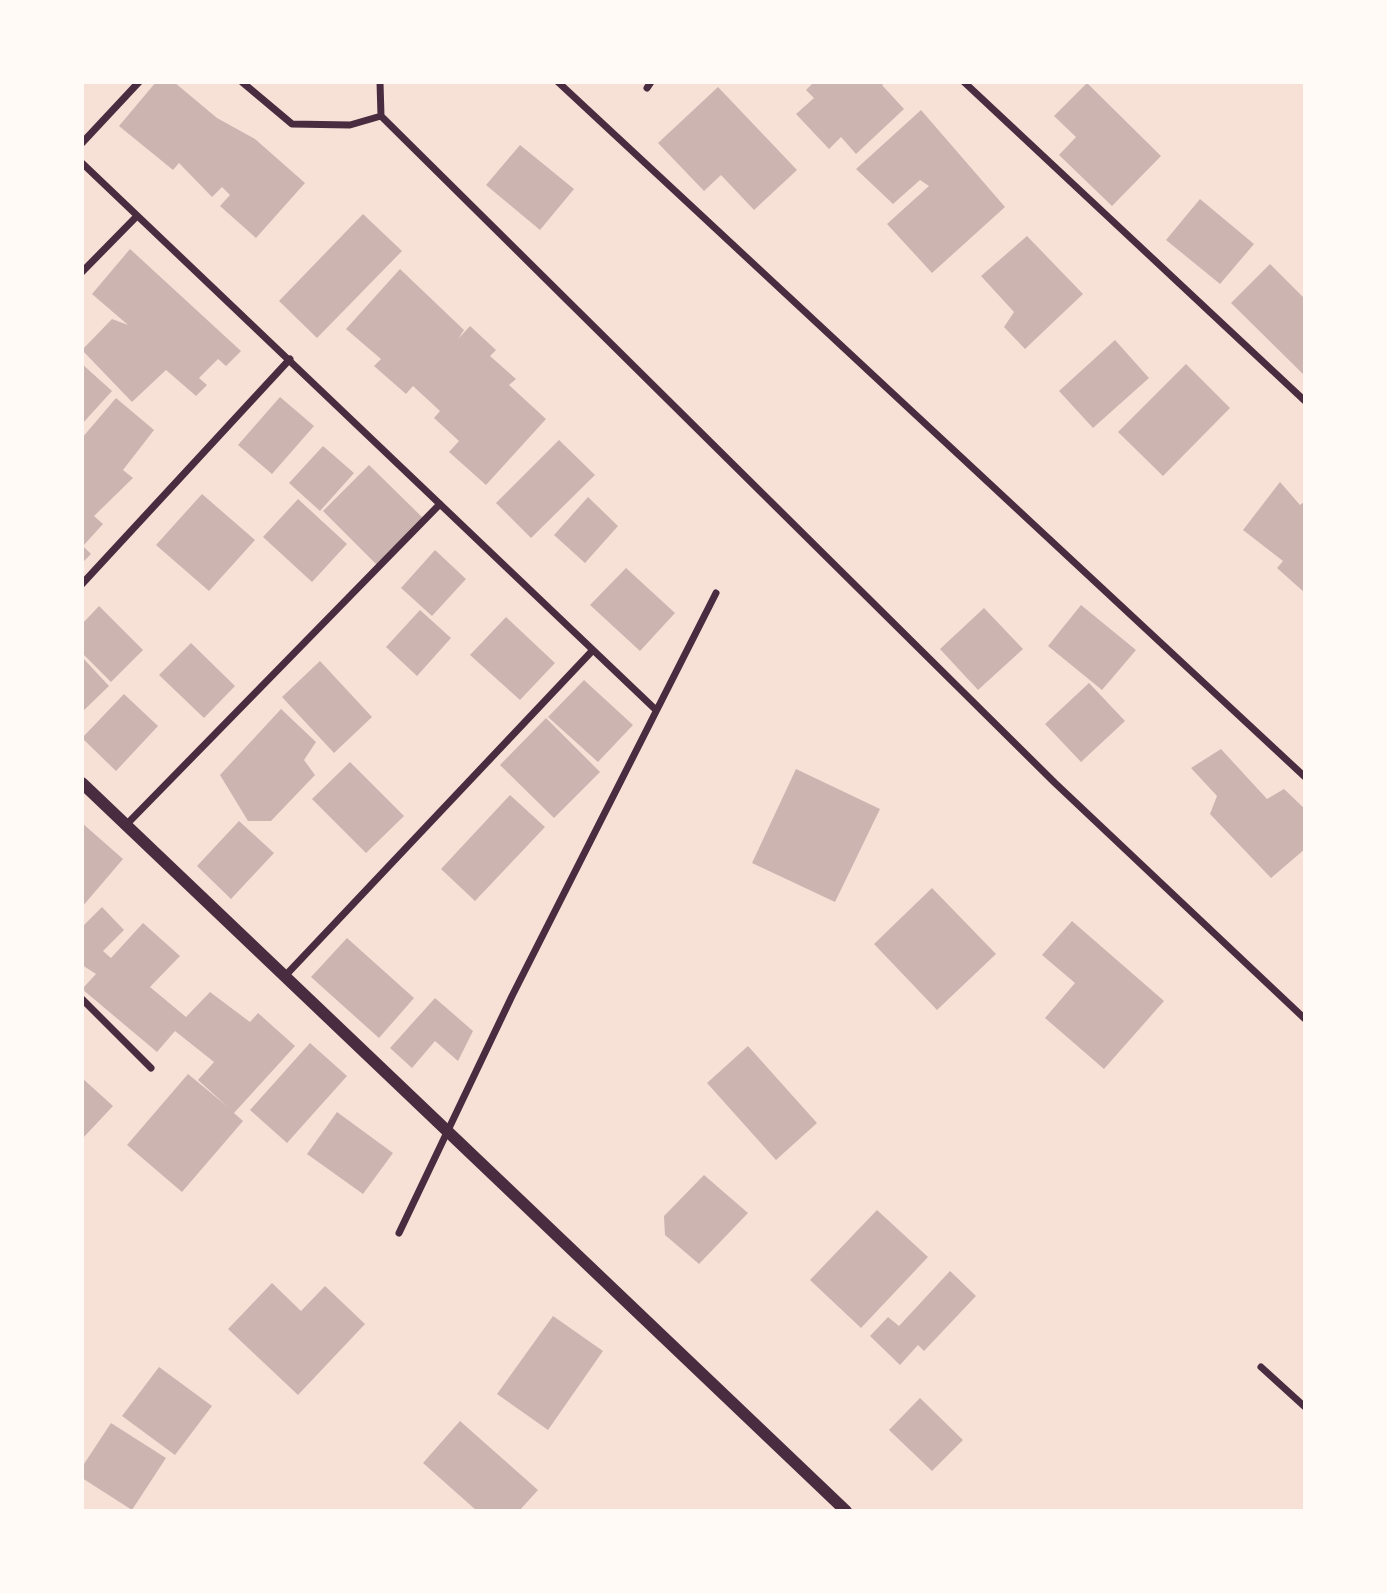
<!DOCTYPE html>
<style>
body{margin:0}
#map{position:relative;width:1387px;height:1593px;overflow:hidden;background:#f7e1d7;font-family:"Sofia Sans Condensed",sans-serif}
canvas{display:block}
.frame{position:absolute;inset:0;border:84px solid #fffaf5;pointer-events:none}
</style>
<div id="map">
<canvas width="1387" height="1593"></canvas>
<div class="frame"></div>
</div>
<script>
const c = document.querySelector('canvas').getContext('2d');
c.lineJoin = 'round';
function fill(path, color) {
  c.fillStyle = color;
  c.fill(path, 'evenodd');
}
function poly(rows) {
  const path = new Path2D();
  for (const r of rows) {
    path.moveTo(r[0], r[1]);
    for (let i = 2; i < r.length; i += 2) path.lineTo(r[i], r[i + 1]);
  }
  return path;
}
function stroke(path, color, width, dash) {
  c.strokeStyle = color;
  c.lineWidth = width;
  c.lineCap = dash ? 'butt' : 'round';
  c.setLineDash(dash || []);
  c.stroke(path);
}
fill(poly([
 [156,82,174,82,217,118,255,139,305,183,256,238,220,206,230,195,222,187,212,197,179,163,173,170,119,126],
 [814,82,885,82,882,85,904,109,856,154,841,137,829,149,796,114,814,98,806,90],
 [1087,83,1161,156,1112,206,1059,155,1076,137,1054,116],
 [718,87,797,170,754,210,721,175,704,191,658,143],
 [921,110,1005,207,932,273,887,224,929,186,920,180,893,204,856,169],
 [520,145,574,189,540,230,486,185],
 [1200,199,1254,244,1220,284,1166,240],
 [363,214,402,251,317,338,279,301],
 [1027,236,1083,294,1025,349,1004,327,1014,312,981,276],
 [130,249,241,351,226,366,218,359,199,378,207,385,196,396,166,370,132,402,82,350,112,319,128,325,92,294],
 [1270,264,1305,299,1305,376,1231,303],
 [400,269,464,330,458,339,470,326,496,350,490,356,516,379,509,385,546,419,486,485,449,452,459,441,434,418,440,411,413,386,406,394,374,366,381,359,346,329],
 [1115,340,1149,378,1093,428,1059,391],
 [82,364,112,391,82,424],
 [1186,364,1230,408,1163,476,1118,432],
 [280,397,314,426,272,474,238,445],
 [116,398,154,430,123,470,133,478,94,516,103,524,83,546,91,554,82,563,82,438],
 [559,440,595,475,531,538,496,503],
 [323,446,354,473,320,511,289,483],
 [369,465,423,518,377,565,323,511],
 [1280,482,1300,505,1305,501,1305,593,1277,568,1283,561,1243,530],
 [202,494,255,540,209,591,156,545],
 [588,497,618,526,585,563,554,535],
 [298,499,347,544,312,582,263,537],
 [435,550,466,579,432,616,401,588],
 [626,568,675,613,640,651,590,605],
 [1081,605,1136,650,1102,690,1048,646],
 [99,606,143,650,111,682,82,653,82,624],
 [984,608,1023,649,978,690,940,649],
 [420,610,451,638,417,676,386,647],
 [506,617,555,663,520,700,470,655],
 [191,643,235,686,204,718,159,675],
 [82,657,109,686,82,712],
 [320,661,372,717,334,753,282,697],
 [584,680,633,725,598,762,548,717],
 [1089,683,1125,721,1081,762,1045,724],
 [124,694,158,726,116,771,82,738],
 [281,709,316,742,304,760,315,775,271,821,248,821,220,775],
 [546,718,600,772,554,818,500,765],
 [1221,749,1267,799,1284,789,1305,809,1305,849,1271,878,1210,814,1217,796,1191,768],
 [350,762,404,816,366,853,312,799],
 [796,769,880,809,835,902,752,863],
 [510,795,545,827,475,901,441,869],
 [239,821,274,853,231,899,197,866],
 [82,823,123,859,82,907],
 [932,888,996,954,937,1010,874,944],
 [102,907,124,930,103,951,111,958,143,923,180,956,150,987,186,1017,210,992,250,1022,258,1013,295,1046,234,1113,243,1121,182,1192,127,1145,188,1074,228,1107,198,1080,214,1062,175,1031,157,1052,82,989,96,974,82,965,82,927],
 [1072,921,1164,1001,1104,1069,1045,1018,1075,983,1042,955],
 [347,938,414,998,379,1038,311,977],
 [435,998,473,1031,458,1061,435,1041,412,1068,390,1048],
 [310,1043,347,1076,287,1143,250,1110],
 [748,1046,817,1123,776,1160,707,1083],
 [82,1078,113,1106,82,1139],
 [337,1112,393,1153,363,1194,307,1154],
 [704,1175,748,1213,699,1264,665,1235,664,1216],
 [877,1210,928,1257,861,1328,810,1280],
 [950,1271,976,1296,924,1351,918,1345,900,1365,870,1336,888,1317,899,1326],
 [272,1283,301,1311,325,1286,365,1324,298,1395,228,1329],
 [553,1316,603,1351,548,1430,497,1394],
 [159,1367,212,1406,175,1455,122,1416],
 [920,1398,963,1440,932,1471,889,1430],
 [460,1421,538,1490,519,1511,477,1511,423,1463],
 [111,1423,166,1458,132,1510,82,1478,82,1467]
]), '#ccb4b1');
stroke(poly([
 [242,82,292,124,350,125,381,116,380,82],
 [558,82,1305,777],
 [964,82,1305,401],
 [647,88,651,82],
 [381,116,1055,783,1305,1019],
 [82,143,139,82],
 [82,163,656,710],
 [82,272,137,216],
 [82,584,290,359],
 [126,825,440,504],
 [285,976,593,650],
 [82,999,151,1068],
 [399,1233,512,996,716,593],
 [1261,1367,1305,1407]
]), '#4a2c40', 7);
stroke(poly([
 [82,783,846,1511]
]), '#4a2c40', 12);
</script>
